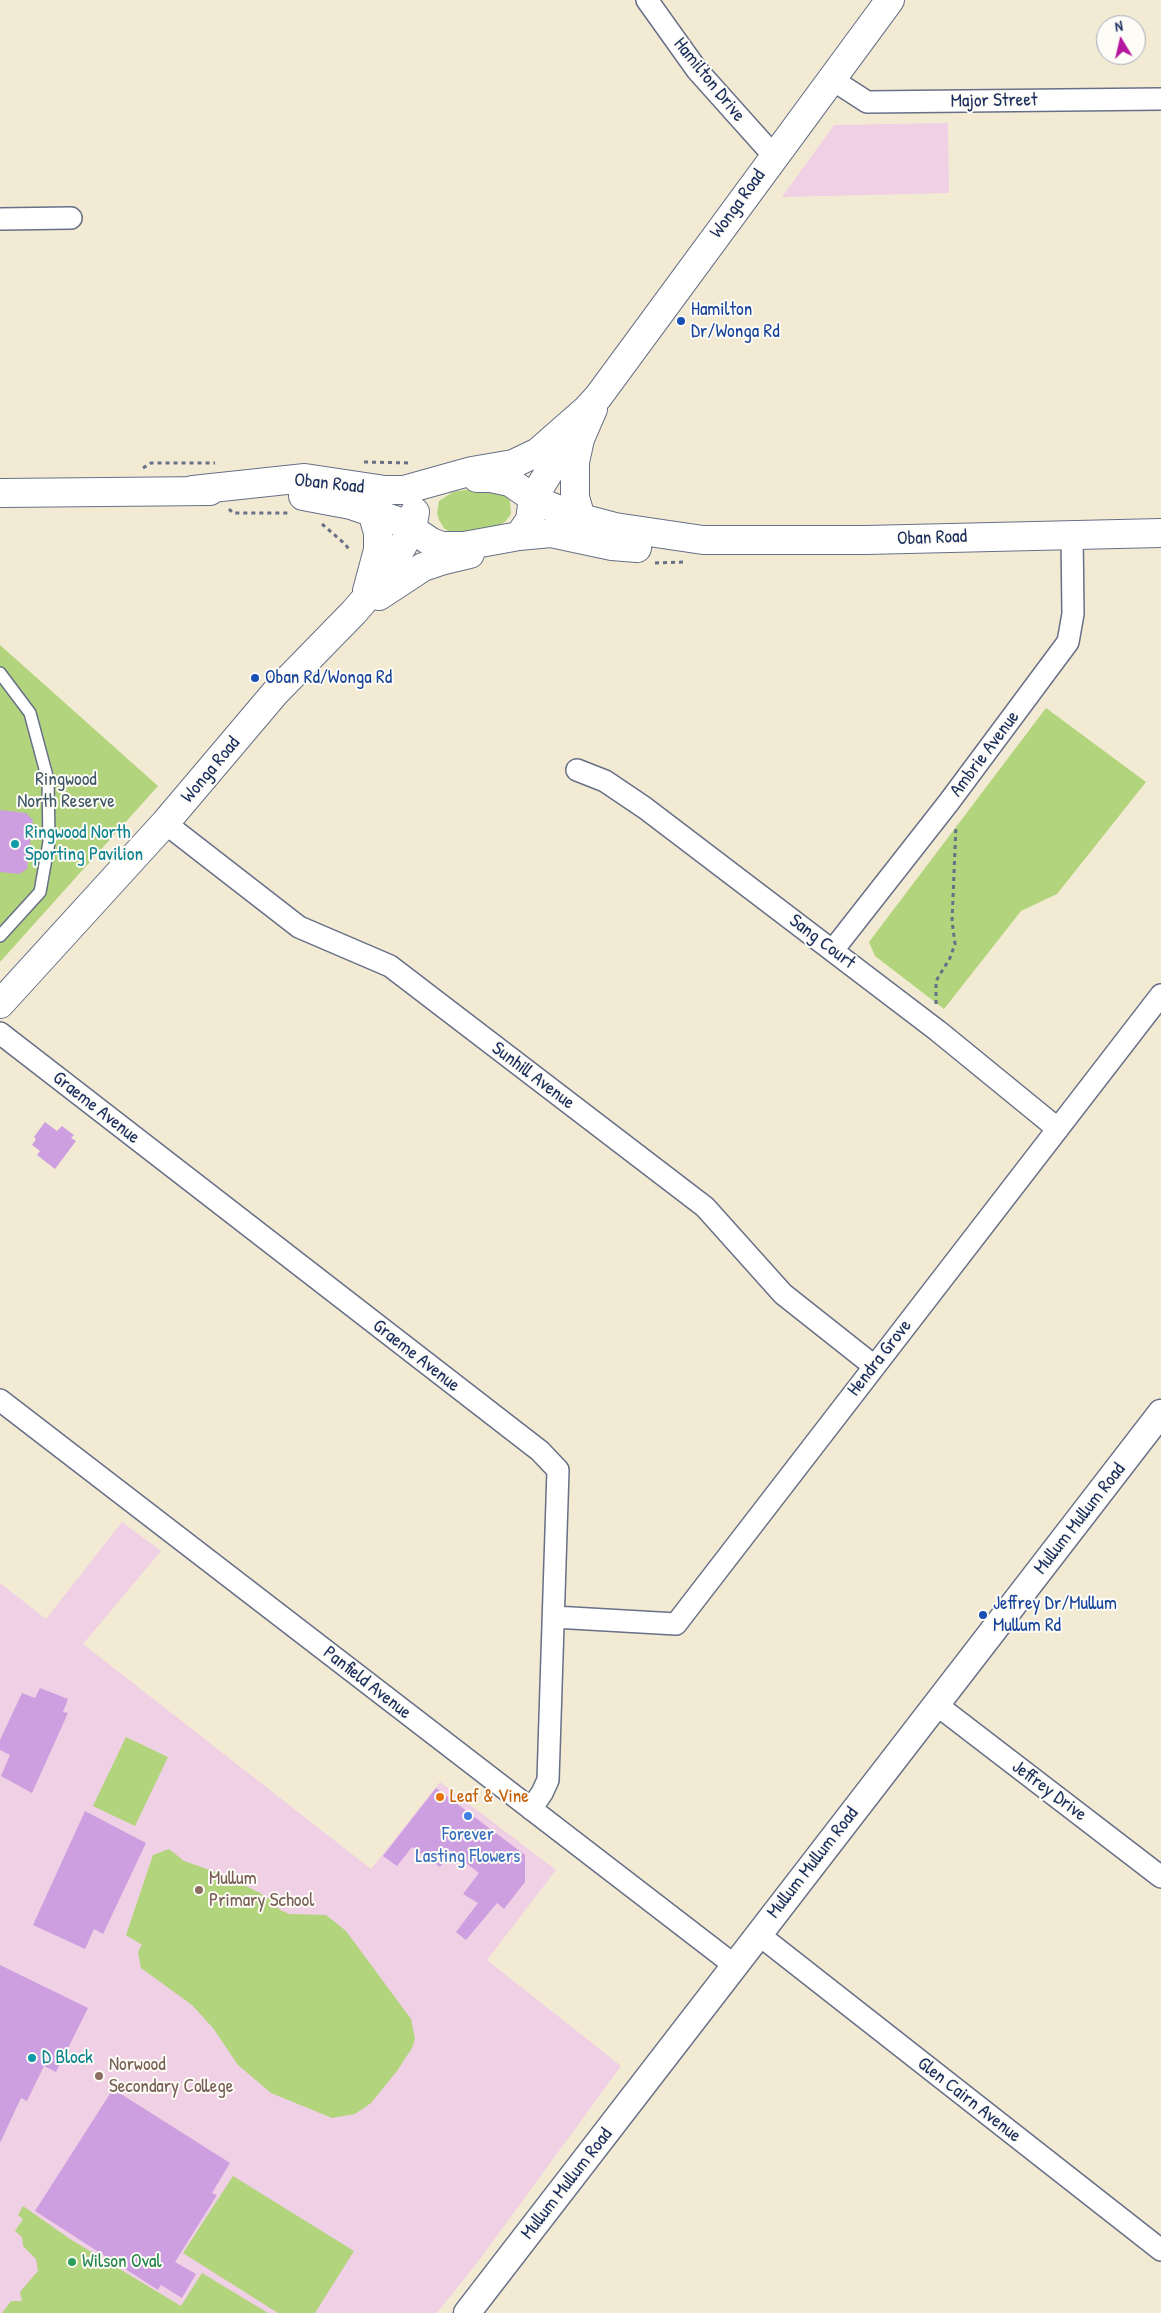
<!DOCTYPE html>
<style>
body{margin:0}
#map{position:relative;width:1161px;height:2313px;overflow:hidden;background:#f3ead3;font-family:"Patrick Hand",sans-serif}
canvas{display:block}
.north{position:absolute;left:1096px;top:15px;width:50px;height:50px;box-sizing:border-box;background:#fdfcf7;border:1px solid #a3aaba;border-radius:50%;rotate:351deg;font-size:14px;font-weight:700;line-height:20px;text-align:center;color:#1b2f5e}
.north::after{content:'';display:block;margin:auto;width:18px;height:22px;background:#b5179e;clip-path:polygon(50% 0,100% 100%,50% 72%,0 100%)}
</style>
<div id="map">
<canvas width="1161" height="2313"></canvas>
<div class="north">N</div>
</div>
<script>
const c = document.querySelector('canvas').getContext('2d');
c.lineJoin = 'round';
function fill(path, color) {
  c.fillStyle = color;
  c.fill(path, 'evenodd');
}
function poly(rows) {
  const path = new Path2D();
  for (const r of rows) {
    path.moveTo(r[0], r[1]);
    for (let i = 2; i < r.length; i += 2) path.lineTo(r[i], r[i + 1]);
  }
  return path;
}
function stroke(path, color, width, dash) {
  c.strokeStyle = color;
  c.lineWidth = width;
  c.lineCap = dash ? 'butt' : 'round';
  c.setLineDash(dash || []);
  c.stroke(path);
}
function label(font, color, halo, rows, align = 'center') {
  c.font = font + ' "Patrick Hand",sans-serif';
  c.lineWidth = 4;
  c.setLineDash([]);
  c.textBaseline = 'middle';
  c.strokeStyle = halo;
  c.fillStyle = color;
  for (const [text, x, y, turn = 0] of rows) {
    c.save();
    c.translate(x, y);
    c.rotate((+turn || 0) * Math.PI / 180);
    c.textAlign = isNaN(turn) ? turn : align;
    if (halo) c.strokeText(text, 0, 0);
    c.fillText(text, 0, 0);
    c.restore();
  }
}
fill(poly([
 [948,123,949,193,782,197,834,125],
 [122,1522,161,1551,83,1644,371,1869,440,1782,556,1870,487,1960,621,2066,480,2259,437,2313,0,2313,0,1583,46,1619]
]), '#f0d0e4');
fill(poly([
 [471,489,478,489,504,494,510,501,511,514,506,521,494,528,452,534,444,528,439,520,437,513,439,501,453,492],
 [0,645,158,786,0,962],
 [1046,708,1146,782,1057,894,1021,911,944,1009,875,956,869,942],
 [126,1737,168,1757,135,1826,93,1806],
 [169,1849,184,1861,221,1874,260,1893,271,1900,280,1910,289,1914,326,1915,346,1931,411,2019,415,2039,412,2048,397,2071,371,2103,355,2114,332,2118,271,2093,238,2065,213,2028,192,2005,141,1968,138,1952,142,1945,126,1935,153,1855],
 [233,2176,354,2251,315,2313,278,2313,183,2253],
 [23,2206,70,2239,181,2306,202,2273,268,2313,2,2313,11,2301,22,2301,20,2292,38,2271,36,2259,23,2246,22,2237,15,2231,23,2219,18,2215]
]), '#b1d47c');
fill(poly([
 [0,810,26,813,33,820,27,869,19,874,0,872],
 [45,1122,57,1131,62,1126,74,1135,71,1138,76,1141,55,1169,37,1155,40,1151,32,1145,36,1139,34,1137],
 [40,1688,68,1699,63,1712,68,1713,32,1793,1,1776,10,1755,0,1750,0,1740,22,1693,35,1698],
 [436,1788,525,1855,525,1882,504,1909,497,1903,466,1940,456,1932,478,1903,463,1894,479,1873,451,1852,440,1867,412,1847,397,1866,383,1856],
 [85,1811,146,1843,103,1934,94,1929,85,1949,33,1925],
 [0,1965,88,2008,56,2072,44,2066,27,2101,21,2098,0,2143],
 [113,2089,230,2163,212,2193,217,2195,175,2262,196,2274,182,2298,161,2285,158,2290,35,2211]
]), '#cd9fe0');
const service = poly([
 [0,673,30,713,48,780,49,842,40,892,0,936]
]);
const minor = poly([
 [647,0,697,70,774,156],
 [833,80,867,102,1161,99],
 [0,219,71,218],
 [577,770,605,781,645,808,938,1031,1058,1129],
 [165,823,299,927,390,966,705,1207,783,1294,874,1366],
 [833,950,949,802,1068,642,1073,614,1072,534],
 [0,1033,540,1451,558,1470,548,1780,542,1793,531,1809],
 [0,1400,734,1965],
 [554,1617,676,1624,1161,995],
 [937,1705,1161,1877],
 [758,1934,1161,2250]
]);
const tertiary = poly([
 [467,2313,1161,1413]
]);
const secondary = poly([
 [193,490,305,478,385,490,404,490,472,471,513,464,538,452,587,409,598,397,890,0],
 [0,493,210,491],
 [303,496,351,505,412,526],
 [533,498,574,432],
 [534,500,581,518,615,527,703,540,866,540,1161,533],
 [415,512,412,529,431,542,442,546,464,546,519,536,530,520,533,498,510,482,491,478,477,478],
 [581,518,575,497,575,462,580,439,593,409],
 [519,536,551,533,612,546,637,548],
 [367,591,378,550,378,533,372,512],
 [379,596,423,567,441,561,470,554],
 [0,1004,165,823,275,693,354,612,386,575,412,529]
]);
stroke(service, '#677087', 14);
stroke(minor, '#677087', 24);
stroke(tertiary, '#677087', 29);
stroke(secondary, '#677087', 30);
stroke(poly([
 [364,462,410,463],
 [143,468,151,463,215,463],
 [229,509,233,513,288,513],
 [322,524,345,544,350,551],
 [655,563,684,562],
 [936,1004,936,981,950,958,955,944,952,921,956,825]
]), '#677087', 3, [4, 4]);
stroke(service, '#fff', 11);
stroke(minor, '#fff', 21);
stroke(tertiary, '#fff', 26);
stroke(secondary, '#fff', 28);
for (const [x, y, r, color] of [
 [681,321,5,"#1a4fb4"],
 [255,678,5,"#1a4fb4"],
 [15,844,5,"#0f9aa8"],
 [983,1615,5,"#1a4fb4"],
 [440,1797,5,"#e8710a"],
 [468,1816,5,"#3f7fe0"],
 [199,1890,5,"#8d6e63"],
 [32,2058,5,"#0f9aa8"],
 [99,2076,5,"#8d6e63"],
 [72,2262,5,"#2e9e5b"]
]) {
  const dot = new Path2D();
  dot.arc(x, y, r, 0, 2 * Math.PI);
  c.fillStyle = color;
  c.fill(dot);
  stroke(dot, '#fdfcf7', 2);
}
label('19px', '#1b2f5e', '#fdfcf7', [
 ["Hamilton Drive",709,80,51],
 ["Major Street",994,101,-1],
 ["Wonga Road",738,204,-54],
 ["Oban Road",329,484,6],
 ["Oban Road",932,538,-2],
 ["Ambrie Avenue",985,754,-53],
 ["Wonga Road",211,770,-50],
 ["Sang Court",822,942,37],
 ["Sunhill Avenue",533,1076,37],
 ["Graeme Avenue",96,1108,38],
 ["Graeme Avenue",416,1356,38],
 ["Hendra Grove",880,1358,-52],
 ["Mullum Mullum Road",1080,1519,-52],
 ["Panfield Avenue",367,1683,38],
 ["Jeffrey Drive",1049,1791,37],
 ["Mullum Mullum Road",813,1863,-52],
 ["Glen Cairn Avenue",969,2100,38],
 ["Mullum Mullum Road",567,2184,-52]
]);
label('19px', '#164399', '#fdfcf7', [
 ["Hamilton",691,310],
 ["Dr/Wonga Rd",691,332],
 ["Oban Rd/Wonga Rd",265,678],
 ["Jeffrey Dr/Mullum",993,1604],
 ["Mullum Rd",993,1626]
], 'left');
label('19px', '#405866', '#fdfcf7', [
 ["Ringwood",66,780],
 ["North Reserve",66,802]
]);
label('19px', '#0d838f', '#fdfcf7', [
 ["Ringwood North",25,833],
 ["Sporting Pavilion",25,855],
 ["D Block",42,2058]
], 'left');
label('19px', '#c56008', '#fdfcf7', [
 ["Leaf & Vine",450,1797]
], 'left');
label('19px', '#366cbe', '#fdfcf7', [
 ["Forever",468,1835],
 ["Lasting Flowers",468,1857]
]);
label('19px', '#785e54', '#fdfcf7', [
 ["Mullum",209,1879],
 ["Primary School",209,1901],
 ["Norwood",109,2065],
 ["Secondary College",109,2087]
], 'left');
label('19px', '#27864d', '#fdfcf7', [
 ["Wilson Oval",82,2262]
], 'left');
</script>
